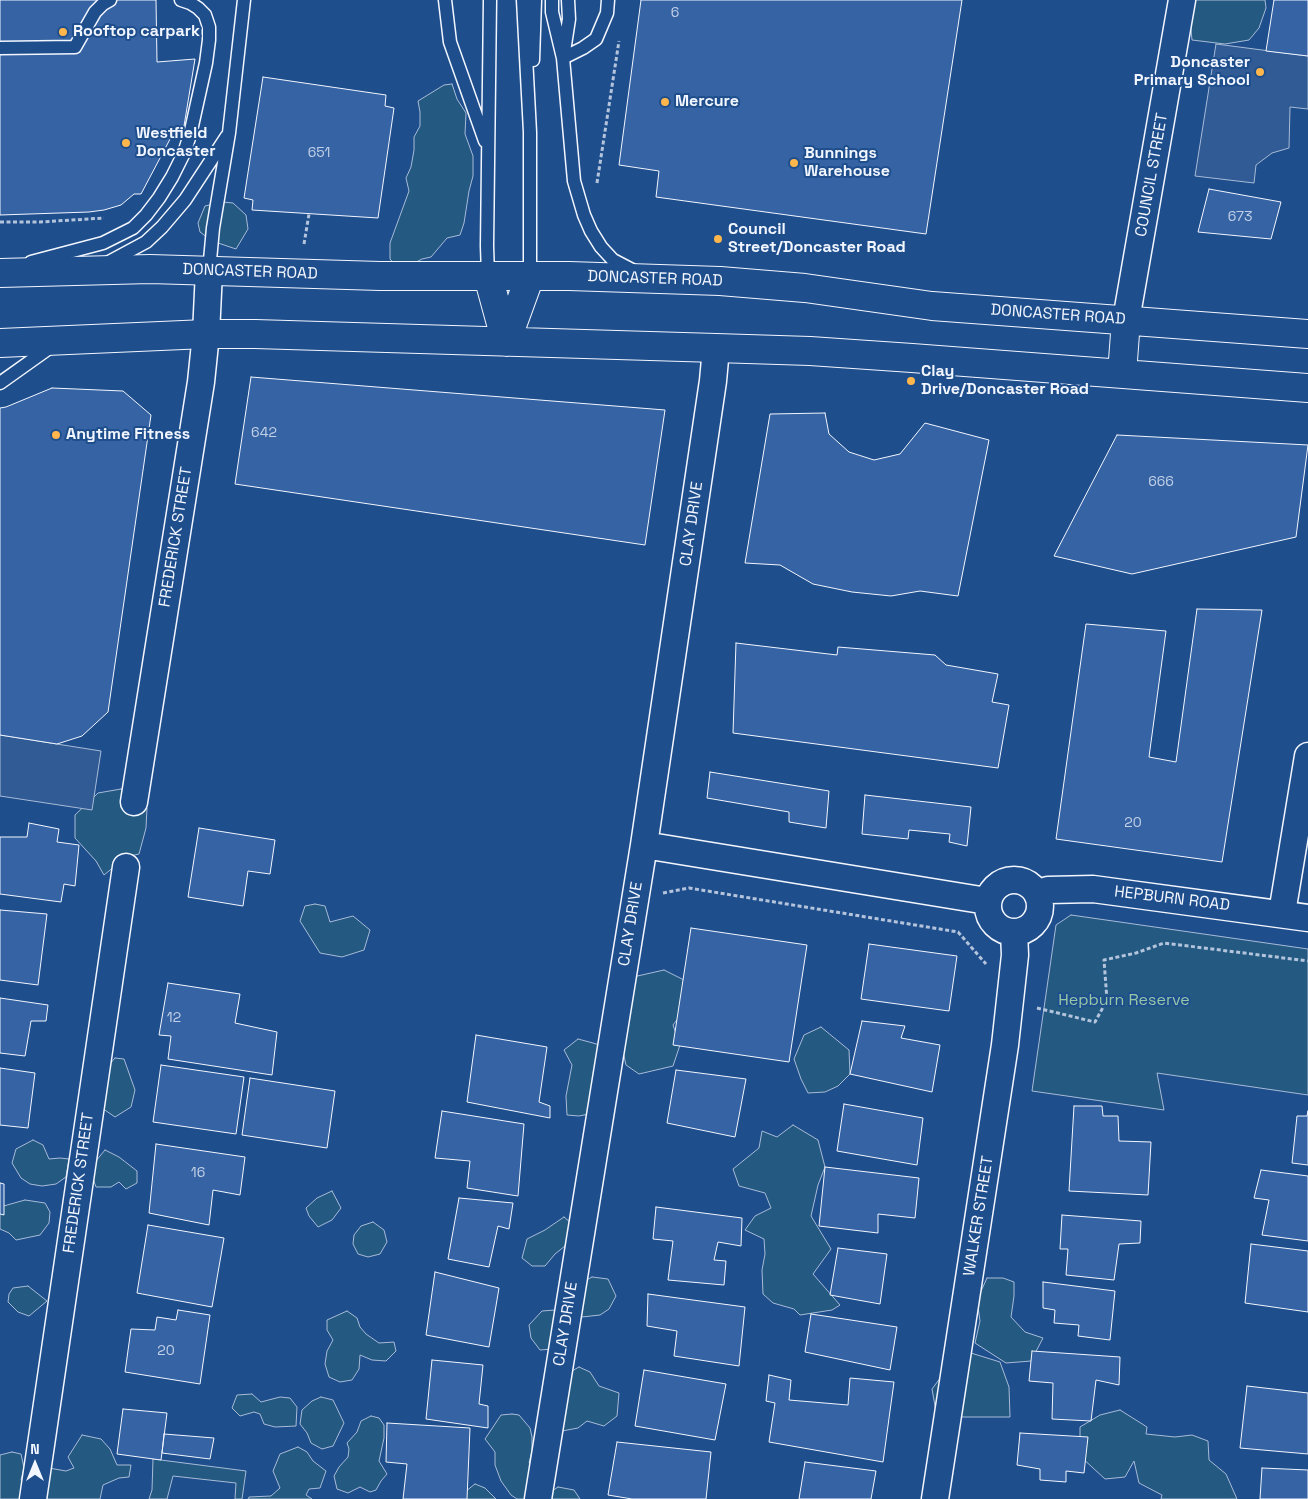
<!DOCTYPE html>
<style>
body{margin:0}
#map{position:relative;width:1308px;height:1499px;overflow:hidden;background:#1f4e8c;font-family:"Space Grotesk",sans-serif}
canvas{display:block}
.north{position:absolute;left:10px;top:1439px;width:50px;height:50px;-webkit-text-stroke:4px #1f4e8c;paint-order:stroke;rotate:0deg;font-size:14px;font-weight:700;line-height:20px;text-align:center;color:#f2f6ff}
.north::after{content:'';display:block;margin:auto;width:18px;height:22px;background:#f2f6ff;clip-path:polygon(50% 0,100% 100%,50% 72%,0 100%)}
</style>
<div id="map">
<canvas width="1308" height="1499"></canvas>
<div class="north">N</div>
</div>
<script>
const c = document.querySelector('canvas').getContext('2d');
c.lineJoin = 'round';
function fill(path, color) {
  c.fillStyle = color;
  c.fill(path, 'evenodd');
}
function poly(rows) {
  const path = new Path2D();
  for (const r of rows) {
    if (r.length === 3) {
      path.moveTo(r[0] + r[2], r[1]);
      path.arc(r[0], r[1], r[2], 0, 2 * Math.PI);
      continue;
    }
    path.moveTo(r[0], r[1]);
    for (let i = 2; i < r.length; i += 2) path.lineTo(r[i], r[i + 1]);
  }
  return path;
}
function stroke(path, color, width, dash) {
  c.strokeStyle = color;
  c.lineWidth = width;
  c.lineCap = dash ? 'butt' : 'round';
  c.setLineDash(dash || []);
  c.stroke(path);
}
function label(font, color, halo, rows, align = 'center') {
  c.font = font + ' "Space Grotesk",sans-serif';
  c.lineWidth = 4;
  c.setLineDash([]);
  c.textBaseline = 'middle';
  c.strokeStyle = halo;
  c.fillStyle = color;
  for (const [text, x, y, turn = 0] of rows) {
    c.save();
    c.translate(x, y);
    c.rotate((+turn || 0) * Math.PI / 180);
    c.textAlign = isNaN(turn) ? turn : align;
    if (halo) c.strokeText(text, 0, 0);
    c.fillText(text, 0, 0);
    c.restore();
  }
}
const green = poly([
 [1188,0,1265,0,1266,8,1259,28,1249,40,1225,44,1192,40,1188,0],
 [452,84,457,99,466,113,465,134,473,156,473,176,469,191,464,223,460,235,447,238,431,257,422,259,409,266,396,266,390,259,390,243,409,191,406,178,411,167,414,150,414,137,420,126,420,112,418,101,444,85,452,84],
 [223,202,233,203,246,215,248,229,236,249,212,241,200,232,198,223,205,206,223,202],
 [121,789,147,808,146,828,139,854,126,857,104,875,96,861,75,838,75,815,98,793,121,789],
 [315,904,325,906,330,922,353,916,370,930,364,950,342,957,320,953,300,921,305,906,315,904],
 [1071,915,1308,949,1308,1095,1157,1073,1164,1110,1032,1091,1056,925,1071,915],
 [664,970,686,981,686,1008,673,1025,680,1045,673,1066,639,1074,626,1065,619,1034,633,977,664,970],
 [821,1027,849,1050,850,1074,838,1086,825,1092,808,1093,801,1079,794,1059,804,1035,821,1027],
 [578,1039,593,1043,612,1049,589,1114,579,1116,567,1115,566,1096,572,1065,564,1050,578,1039],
 [115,1058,124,1059,135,1090,131,1107,115,1117,99,1106,102,1073,115,1058],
 [793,1125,818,1140,825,1167,818,1185,811,1216,831,1249,813,1274,840,1305,832,1310,800,1315,794,1309,773,1303,763,1294,762,1270,765,1254,764,1239,745,1230,755,1216,771,1208,765,1193,739,1186,733,1169,759,1148,762,1131,777,1137,793,1125],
 [33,1140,43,1145,49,1159,60,1158,69,1159,66,1177,56,1184,42,1186,30,1184,21,1178,12,1163,16,1149,33,1140],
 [105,1150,119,1157,137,1171,137,1183,126,1189,119,1182,111,1187,96,1187,91,1173,95,1162,105,1150],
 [332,1191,341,1208,332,1220,318,1227,309,1216,306,1208,317,1198,332,1191],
 [25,1200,45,1203,50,1212,49,1223,40,1235,16,1240,9,1233,0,1229,0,1207,25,1200],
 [564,1217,571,1223,571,1232,565,1246,555,1254,545,1266,532,1266,522,1258,527,1239,545,1230,564,1217],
 [373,1222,384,1230,387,1242,380,1254,368,1257,358,1254,353,1244,354,1235,361,1226,373,1222],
 [592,1277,608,1279,616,1296,609,1309,600,1315,582,1317,575,1300,581,1283,592,1277],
 [987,1278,1003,1278,1014,1282,1014,1296,1011,1317,1025,1332,1043,1338,1031,1361,1006,1363,975,1343,980,1321,977,1300,987,1278],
 [28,1286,47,1301,29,1316,18,1312,8,1302,9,1294,13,1288,28,1286],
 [555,1310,569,1324,553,1349,540,1350,531,1338,529,1325,542,1311,555,1310],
 [347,1311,357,1318,360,1327,366,1334,379,1343,394,1342,396,1351,386,1361,372,1360,360,1355,359,1369,352,1380,340,1382,329,1377,325,1364,327,1351,333,1340,327,1330,327,1320,347,1311],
 [971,1353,1000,1362,1009,1387,1010,1417,937,1417,932,1389,950,1365,971,1353],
 [579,1367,590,1372,599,1386,619,1393,617,1416,604,1426,587,1421,578,1428,562,1431,563,1376,579,1367],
 [252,1394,261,1402,280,1397,290,1398,297,1407,296,1426,275,1427,264,1424,260,1414,254,1412,240,1416,232,1408,237,1395,252,1394],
 [321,1397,333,1400,344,1423,333,1446,322,1449,311,1443,307,1433,300,1424,302,1410,312,1401,321,1397],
 [1120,1410,1147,1427,1146,1434,1175,1437,1192,1435,1208,1441,1209,1460,1226,1474,1237,1499,1161,1499,1162,1495,1139,1483,1134,1461,1125,1477,1105,1479,1080,1456,1080,1427,1100,1415,1120,1410],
 [512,1414,519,1415,530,1428,532,1437,532,1451,529,1463,536,1470,533,1499,517,1499,511,1495,501,1481,495,1465,495,1452,485,1439,501,1415,512,1414],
 [371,1416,379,1418,384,1425,384,1438,379,1461,387,1474,381,1481,376,1490,370,1492,360,1487,348,1493,337,1489,334,1476,339,1467,348,1457,349,1449,347,1443,357,1432,361,1421,371,1416],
 [82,1435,101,1439,110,1449,117,1465,131,1465,129,1477,119,1478,103,1485,100,1499,44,1499,49,1468,66,1471,74,1468,68,1457,82,1435],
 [298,1447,307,1452,313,1461,326,1471,320,1488,309,1489,306,1495,312,1499,248,1499,249,1497,271,1496,280,1488,273,1471,280,1454,298,1447],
 [12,1452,21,1454,24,1468,21,1480,34,1499,0,1499,0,1455,12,1452],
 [153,1459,246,1471,242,1499,235,1499,236,1483,173,1476,167,1499,149,1499,152,1490,153,1459],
 [475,1484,485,1488,496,1499,456,1499,475,1484],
 [558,1487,574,1490,580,1499,543,1499,543,1497,558,1487]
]);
fill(green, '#245a82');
stroke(green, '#a8bbd7', 1);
const parking = poly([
 [1216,44,1308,56,1308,109,1290,107,1289,148,1272,153,1256,165,1254,183,1195,176,1216,44],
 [0,735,101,751,92,810,0,796,0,735]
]);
fill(parking, '#305b95');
stroke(parking, '#a8bbd7', 1);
const building = poly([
 [0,0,156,0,157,62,195,59,184,126,177,126,141,194,134,194,121,205,104,210,89,212,0,215,0,0],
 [641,0,962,0,926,234,656,197,659,171,619,165,641,0],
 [1274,0,1308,0,1308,56,1266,51,1274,0],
 [263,77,386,95,385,106,394,108,378,218,252,210,253,200,244,198,263,77],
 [1209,189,1281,202,1271,239,1198,232,1209,189],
 [251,377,665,410,645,545,235,484,251,377],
 [52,388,123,391,151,415,108,712,82,736,57,744,0,735,0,408,6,407,52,388],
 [825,413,829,434,849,452,874,460,900,454,925,423,989,440,958,596,920,591,891,596,852,592,813,584,780,565,745,563,770,414,825,413],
 [1117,435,1308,445,1296,537,1132,574,1054,556,1117,435],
 [1197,609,1262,610,1222,862,1056,839,1086,624,1166,631,1149,757,1176,762,1197,609],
 [736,643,837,655,838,647,935,655,946,665,998,674,992,702,1009,705,998,768,733,733,736,643],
 [710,772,829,791,826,828,789,822,789,812,707,798,710,772],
 [865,795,971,807,967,846,949,842,950,834,909,830,908,839,862,834,865,795],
 [29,823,59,829,57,842,79,845,75,886,64,884,61,902,0,894,0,837,27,837,29,823],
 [199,828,275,840,270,874,248,871,243,906,188,897,199,828],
 [0,910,47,914,38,985,0,980,0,910],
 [691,928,807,945,789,1062,673,1045,691,928],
 [869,944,957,956,949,1011,861,999,869,944],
 [168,983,240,994,235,1023,277,1032,272,1075,168,1059,171,1036,159,1035,168,983],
 [0,998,48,1005,46,1021,31,1021,25,1056,0,1053,0,998],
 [862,1021,905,1026,901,1038,940,1045,932,1092,850,1074,862,1021],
 [476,1035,547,1047,539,1102,550,1106,550,1118,467,1102,476,1035],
 [161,1065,244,1077,236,1134,153,1122,161,1065],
 [0,1068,35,1073,28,1128,0,1125,0,1068],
 [676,1070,746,1079,735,1137,667,1123,676,1070],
 [250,1078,335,1091,327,1148,242,1135,250,1078],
 [844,1104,923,1118,917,1165,837,1151,844,1104],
 [1074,1106,1102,1106,1103,1116,1118,1116,1119,1141,1151,1142,1148,1195,1069,1191,1074,1106],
 [442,1111,524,1124,518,1196,467,1188,470,1161,435,1158,442,1111],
 [1308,1111,1308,1165,1292,1163,1297,1116,1307,1116,1308,1111],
 [156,1144,245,1157,240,1195,213,1190,209,1225,149,1213,156,1144],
 [825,1167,919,1178,915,1218,878,1214,878,1233,819,1226,825,1167],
 [1261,1170,1308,1176,1308,1241,1262,1235,1269,1200,1254,1198,1261,1170],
 [0,1183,4,1184,4,1215,0,1214,0,1183],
 [459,1198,513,1203,509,1229,498,1226,489,1267,448,1259,459,1198],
 [656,1207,742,1218,741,1246,718,1242,714,1260,726,1261,724,1285,668,1280,673,1241,653,1239,656,1207],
 [1062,1215,1141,1221,1140,1243,1119,1244,1114,1280,1066,1275,1068,1249,1060,1249,1062,1215],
 [148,1225,224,1238,212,1307,137,1293,148,1225],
 [1251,1244,1308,1251,1308,1312,1245,1303,1251,1244],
 [838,1248,887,1254,880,1304,830,1295,838,1248],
 [435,1272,499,1288,489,1347,426,1335,435,1272],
 [1043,1282,1115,1291,1110,1340,1078,1336,1079,1325,1054,1323,1055,1310,1043,1308,1043,1282],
 [648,1294,745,1307,739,1366,674,1356,677,1331,647,1326,648,1294],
 [178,1310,210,1315,200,1384,125,1372,131,1329,155,1330,157,1317,176,1320,178,1310],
 [811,1314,897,1327,890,1370,805,1352,811,1314],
 [1032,1351,1120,1357,1119,1385,1096,1380,1091,1421,1052,1419,1053,1383,1029,1381,1032,1351],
 [432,1360,483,1365,479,1404,488,1406,488,1428,426,1419,432,1360],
 [644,1370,726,1384,715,1440,635,1426,644,1370],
 [769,1375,791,1380,789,1400,848,1405,850,1378,894,1382,883,1462,769,1442,775,1403,766,1401,769,1375],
 [1247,1386,1308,1393,1308,1454,1240,1448,1247,1386],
 [123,1409,167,1413,161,1460,117,1454,123,1409],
 [387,1423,470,1428,467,1499,403,1499,407,1464,386,1462,387,1423],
 [1020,1433,1088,1437,1084,1473,1066,1471,1066,1482,1040,1480,1040,1469,1017,1465,1020,1433],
 [164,1434,214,1438,210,1459,162,1453,164,1434],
 [617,1442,711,1452,706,1499,632,1499,608,1495,617,1442],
 [805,1462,876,1471,871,1499,799,1499,805,1462],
 [1262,1468,1308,1470,1308,1499,1260,1499,1262,1468]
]);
fill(building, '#3563a3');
stroke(building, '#f2f6ff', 1);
const service = poly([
 [445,0,450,42,485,141],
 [523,0,530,132,530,276],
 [552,0,552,12,563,58,583,48,596,39,607,13,608,0],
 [568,0,569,19,563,58,574,181,584,215,591,231,601,247,613,260,636,272],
 [0,48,75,47,95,12,103,4,110,0],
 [533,60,535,0],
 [31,262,103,243,133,228,146,215,159,198,172,177,184,153,190,135,206,63,209,40,209,27,205,15,198,8,190,3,181,0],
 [107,263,146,242,162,227,185,200,227,136],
 [209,271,213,228,229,133,244,0],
 [488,276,487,246,490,0],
 [0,383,52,346]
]);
const minor = poly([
 [1126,320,1182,0],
 [134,802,201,382,206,334,209,271],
 [644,845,987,901],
 [1014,906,26],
 [1037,894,1048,890,1093,889,1308,918],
 [1282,913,1308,756],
 [33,1499,126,867],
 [538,1499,644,845,713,381,716,348],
 [935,1499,1005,1045,1015,955,1014,932]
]);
const primary = poly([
 [0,273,150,269,380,276,569,276,720,281,805,288,932,306,1308,334],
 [488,276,506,342],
 [506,342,530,276],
 [0,343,206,334,255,334,716,348,810,351,912,358,1308,388],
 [1122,374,1126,320]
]);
stroke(service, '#f2f6ff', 15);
stroke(minor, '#f2f6ff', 29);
stroke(primary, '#f2f6ff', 30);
stroke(poly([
 [597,183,619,41],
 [0,222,40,222,104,218],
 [304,244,309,214],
 [663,893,689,888,958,932,986,964],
 [1037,1008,1095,1022,1107,1000,1104,960,1136,953,1164,943,1308,961]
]), '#b3c4dc', 3, [4, 2.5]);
stroke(service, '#1f4e8c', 12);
stroke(minor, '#1f4e8c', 26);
stroke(primary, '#1f4e8c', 28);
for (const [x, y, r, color] of [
 [63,32,5,"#ffb74d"],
 [1260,72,5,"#ffb74d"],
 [665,102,5,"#ffb74d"],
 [126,143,5,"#ffb74d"],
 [794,163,5,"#ffb74d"],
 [718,239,5,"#ffb74d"],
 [911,381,5,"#ffb74d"],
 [56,435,5,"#ffb74d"]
]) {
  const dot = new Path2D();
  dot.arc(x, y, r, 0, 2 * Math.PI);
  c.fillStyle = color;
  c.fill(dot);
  stroke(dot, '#1f4e8c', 2);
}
label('14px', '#c3d1e8', null, [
 ["6",675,13],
 ["651",319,153],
 ["673",1240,217],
 ["642",264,433],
 ["666",1161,482],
 ["20",1133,823],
 ["12",174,1018],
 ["16",198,1173],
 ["20",166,1351]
]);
label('bold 16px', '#f2f6ff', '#1f4e8c', [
 ["Rooftop carpark",73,32],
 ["Doncaster",1250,63,"right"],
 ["Primary School",1250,81,"right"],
 ["Mercure",675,102],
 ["Westfield",136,134],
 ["Doncaster",136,152],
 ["Bunnings",804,154],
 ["Warehouse",804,172],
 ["Council",728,230],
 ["Street/Doncaster Road",728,248],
 ["Clay",921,372],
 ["Drive/Doncaster Road",921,390],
 ["Anytime Fitness",66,435]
], 'left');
label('16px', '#f2f6ff', '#1f4e8c', [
 ["COUNCIL STREET",1152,175,-80],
 ["DONCASTER ROAD",250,272,2],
 ["DONCASTER ROAD",655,279,2],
 ["DONCASTER ROAD",1058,315,4],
 ["CLAY DRIVE",692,524,-82],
 ["FREDERICK STREET",176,537,-81],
 ["HEPBURN ROAD",1172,899,7],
 ["CLAY DRIVE",631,924,-81],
 ["FREDERICK STREET",79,1183,-82],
 ["WALKER STREET",979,1216,-81],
 ["CLAY DRIVE",566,1324,-81]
]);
label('16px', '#97c8a6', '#1f4e8c', [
 ["Hepburn Reserve",1124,1001]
]);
</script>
